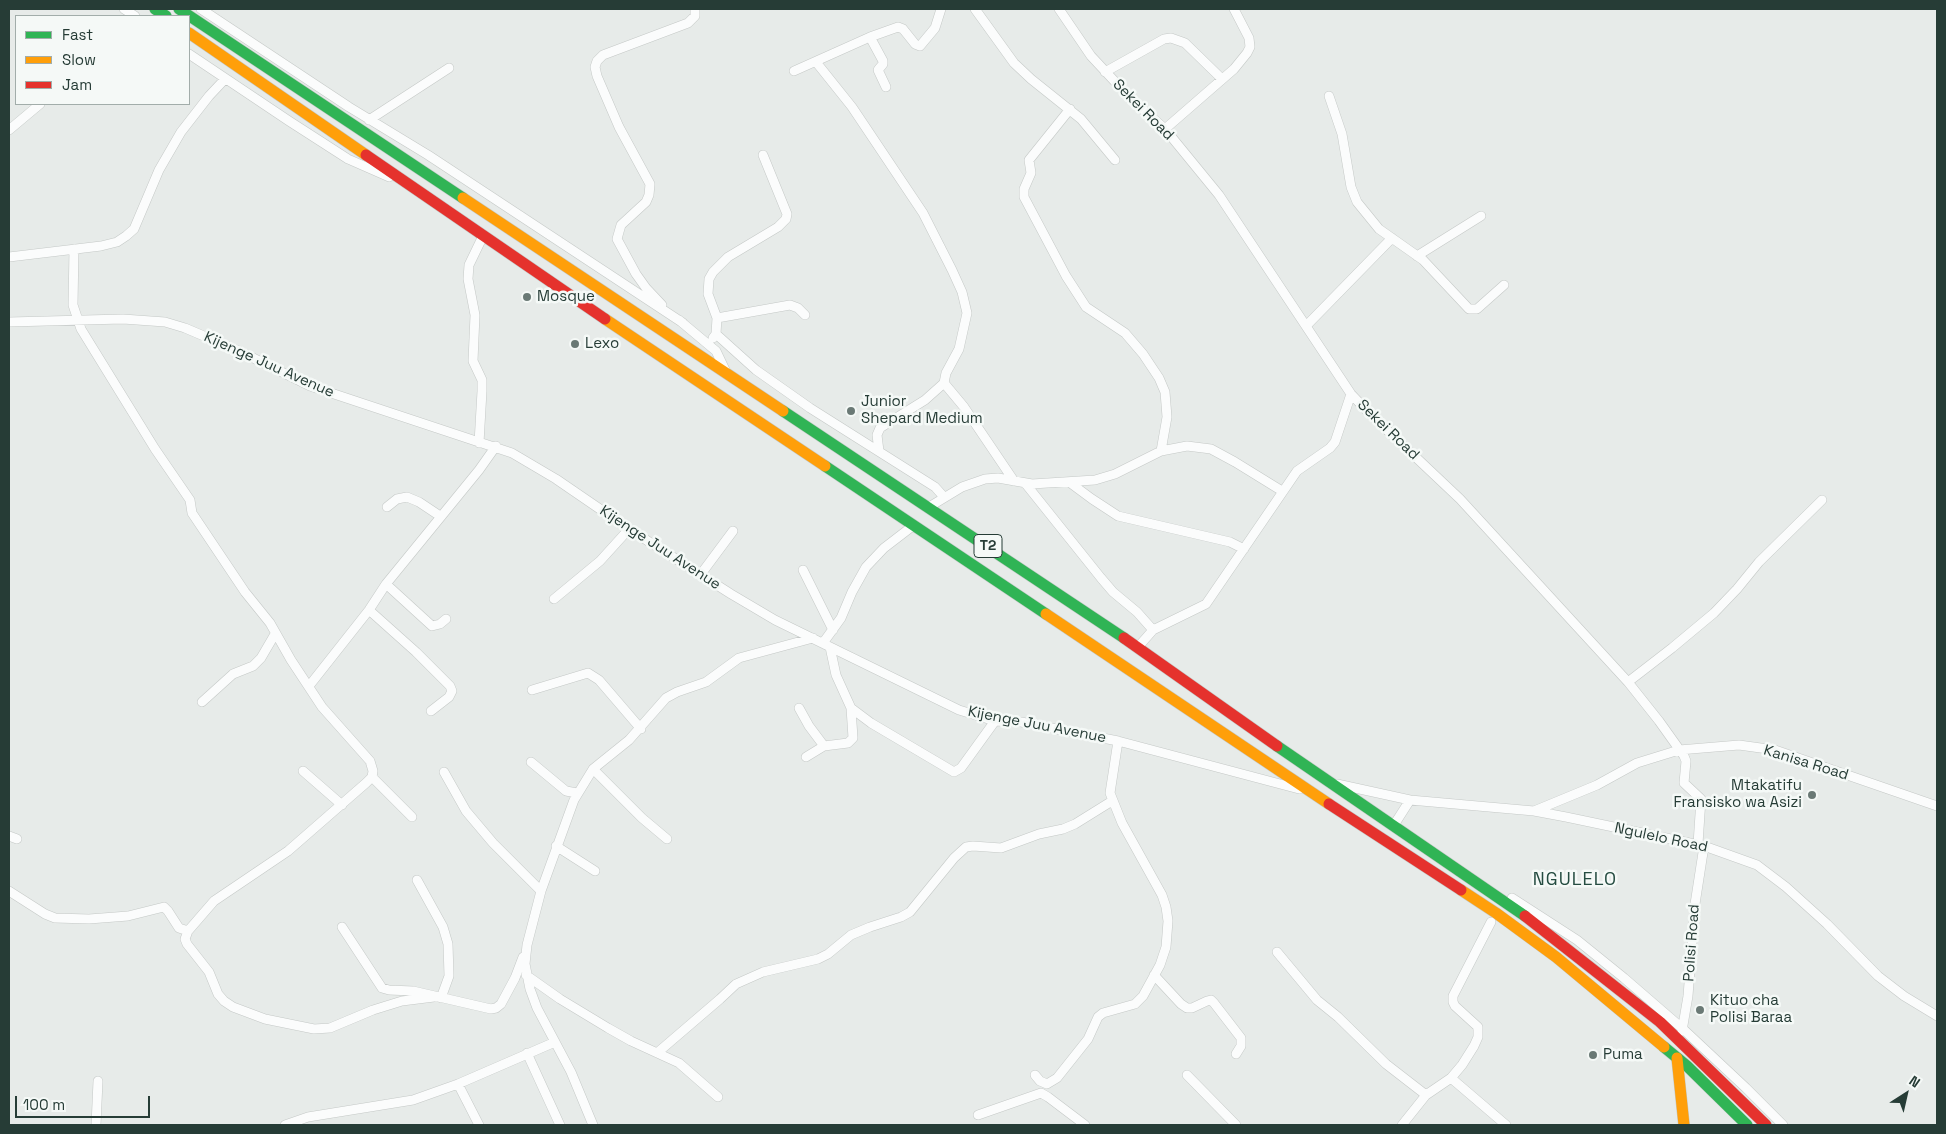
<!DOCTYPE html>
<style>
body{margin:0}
#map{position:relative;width:1946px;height:1134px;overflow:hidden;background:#e7ebe9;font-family:"Space Grotesk",sans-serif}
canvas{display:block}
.frame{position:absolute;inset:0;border:10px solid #263c36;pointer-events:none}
.legend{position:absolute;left:15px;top:15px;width:175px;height:90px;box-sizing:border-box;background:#f5f9f7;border:1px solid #a2adaa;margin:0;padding:6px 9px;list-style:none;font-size:15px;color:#263c36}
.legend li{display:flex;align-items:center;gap:10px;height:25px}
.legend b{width:25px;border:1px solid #a2adaa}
.north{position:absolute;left:1881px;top:1069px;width:50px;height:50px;-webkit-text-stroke:4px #f5f9f7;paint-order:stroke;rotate:35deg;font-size:14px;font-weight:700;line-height:20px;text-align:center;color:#263c36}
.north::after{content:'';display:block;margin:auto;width:18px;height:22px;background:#263c36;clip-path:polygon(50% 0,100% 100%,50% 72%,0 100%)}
.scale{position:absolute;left:15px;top:1096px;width:135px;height:22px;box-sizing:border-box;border:2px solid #263c36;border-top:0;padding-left:6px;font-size:15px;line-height:18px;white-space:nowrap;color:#263c36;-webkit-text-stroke:4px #f5f9f7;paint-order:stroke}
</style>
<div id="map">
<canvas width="1946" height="1134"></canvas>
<div class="frame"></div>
<ul class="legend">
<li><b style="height:6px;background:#30b455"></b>Fast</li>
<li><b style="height:6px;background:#ff9f0a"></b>Slow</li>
<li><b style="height:6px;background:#e5322d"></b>Jam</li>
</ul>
<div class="north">N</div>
<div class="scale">100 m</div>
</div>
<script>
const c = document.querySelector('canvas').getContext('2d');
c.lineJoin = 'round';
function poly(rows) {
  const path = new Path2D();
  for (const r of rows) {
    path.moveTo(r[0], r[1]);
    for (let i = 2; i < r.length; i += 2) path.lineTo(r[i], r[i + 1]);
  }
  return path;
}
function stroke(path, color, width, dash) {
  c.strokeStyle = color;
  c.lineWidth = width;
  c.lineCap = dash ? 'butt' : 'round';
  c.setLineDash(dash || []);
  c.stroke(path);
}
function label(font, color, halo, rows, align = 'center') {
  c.font = font + ' "Space Grotesk",sans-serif';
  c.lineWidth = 5;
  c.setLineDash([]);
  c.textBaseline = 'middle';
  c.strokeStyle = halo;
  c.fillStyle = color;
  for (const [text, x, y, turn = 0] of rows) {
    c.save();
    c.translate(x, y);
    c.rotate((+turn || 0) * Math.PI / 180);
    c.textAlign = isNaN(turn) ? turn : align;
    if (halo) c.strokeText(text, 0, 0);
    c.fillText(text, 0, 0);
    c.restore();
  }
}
const street = poly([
 [124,9,135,16],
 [201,9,349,107,428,155,683,323],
 [975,9,1014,63,1031,79,1081,119,1115,160],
 [1059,9,1091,56,1133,101,1165,129,1219,195,1351,394,1370,414,1460,499,1628,682,1659,721,1684,756,1686,761,1684,783,1701,799,1698,844],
 [870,37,883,61,883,64,878,70,886,87],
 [189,54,289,121,348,159,389,177],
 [816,62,852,107,923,213,952,270,962,292,967,313,959,349,946,373,944,383,964,407,1014,481],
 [794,71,870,37,898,27,903,29,915,44,920,46,935,28,941,9],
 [1105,72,1164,39,1171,38,1185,43,1222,79],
 [1329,96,1342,134,1351,187,1357,202,1379,229,1423,260,1469,309,1477,309,1504,285],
 [1070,109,1029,160,1031,173,1024,189,1024,197,1066,276,1086,307,1125,333,1143,354,1159,378,1165,392,1167,417,1161,451],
 [369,120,449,68],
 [1165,129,1234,69,1247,53,1250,47,1249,38,1234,9],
 [9,130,40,104],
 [74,249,73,305,81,329,155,449,190,500,192,513,245,592,270,623,291,660,322,707,370,761,373,771,372,777,366,783,288,851,214,901,188,931,185,939,187,944,209,972,218,994,224,1001,233,1007,265,1019,314,1029,330,1028,373,1010,402,1001,434,997],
 [1417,256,1481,216],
 [9,257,101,246,117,242,126,236,134,229,159,170,181,132,209,96,225,79],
 [662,305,646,288,636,274,617,239,621,225,646,202,649,195,650,184,619,127,597,76,595,67,597,61,603,55,688,23,695,16,695,9],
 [717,318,790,305,798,308,805,315],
 [679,320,716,351,726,372],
 [9,322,123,319,165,322,185,328,239,351,310,386,512,453,556,479,629,529,731,594,775,620,959,710,995,721,1021,722,1118,741,1299,789],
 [1307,325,1392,238],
 [716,334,756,370,810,408,935,487,944,497],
 [713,338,716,334,717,318,708,294,709,279,713,272,728,257,778,227,786,219,787,214,763,155],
 [479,443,482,391,482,380,473,361,475,315,468,279,469,265,483,236],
 [879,451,877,435,880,428,925,400,944,383],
 [1069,482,1092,499,1118,516,1230,542,1244,549],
 [1025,483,1101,578,1113,592,1137,612,1153,630],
 [387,507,397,499,407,497,419,502,440,516],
 [929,507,962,487,985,479,998,478,1032,484,1095,480,1115,474,1161,451,1187,446,1211,449,1235,462,1282,491],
 [803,570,833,630],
 [701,574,733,531],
 [386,584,432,626,440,624,446,619],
 [554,599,600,561,629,529],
 [369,610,416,652,450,686,452,691,449,697,431,711],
 [823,643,841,618,852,592,866,567,884,548,914,525],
 [1138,647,1153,630,1206,604,1297,471,1330,448,1335,442,1351,394],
 [1628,682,1672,648,1714,613,1737,589,1759,562,1822,500],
 [309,686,369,610,386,584,479,470,496,446],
 [532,690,588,673,599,680,641,729],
 [202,702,233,674,253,666,261,658,275,634],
 [799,708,809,726,824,746],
 [851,708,871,723,954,772,961,768,995,721],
 [806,757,824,746,848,743,853,738,851,708,836,675,830,647],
 [531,762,566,791,577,793],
 [593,769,642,818,667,839],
 [303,771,342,805],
 [444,772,466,811,493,843,541,891],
 [372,777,412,817],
 [1337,784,1410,800,1534,811,1566,817,1704,846,1757,865,1786,887,1827,924,1878,976,1904,996,1937,1016],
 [1534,811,1597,785,1637,763,1679,750,1739,745,1775,750,1937,806],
 [1394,825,1410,800],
 [9,836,17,839],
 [556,846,595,871],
 [417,880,443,927,448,944,449,976,441,998],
 [9,891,45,914,55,918,89,919,128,916,164,907,168,911,179,928,188,931],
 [1512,898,1577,940,1624,978,1683,1029,1746,1088,1783,1125],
 [342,927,382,988,389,990,413,991,491,1009,496,1008,501,1004,515,978,523,957],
 [1277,952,1317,1000,1338,1017,1386,1064,1426,1095],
 [526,975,560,999,608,1028,631,1041,679,1063,718,1097],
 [1154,975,1181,1004,1187,1008,1192,1008,1207,1001,1211,1000,1214,1003,1241,1038,1241,1046,1236,1054],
 [1682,1031,1688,996,1695,904,1704,846],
 [527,1053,560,1125],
 [657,1053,720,999,736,984,763,972,818,959,828,954,851,935,870,927,901,917,910,912,954,858,966,847,973,846,1001,848,1039,834,1063,829,1075,824,1112,801],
 [1035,1075,1040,1081,1047,1084,1057,1078,1088,1039,1098,1017,1103,1013,1135,1004,1143,996,1160,965,1166,947,1168,921,1166,907,1162,895,1122,823,1110,793,1118,741],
 [1187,1075,1236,1125],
 [1451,1078,1506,1125],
 [458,1084,479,1125],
 [978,1115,1041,1093,1048,1097,1085,1125],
 [96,1125,98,1081],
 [285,1125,308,1117,413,1100,458,1084,555,1042],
 [593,1125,571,1072,537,1008,530,989,525,964,527,945,541,891,574,800,593,769,629,740,666,698,677,692,706,682,739,658,813,638],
 [1402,1125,1426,1095,1451,1078,1462,1065,1474,1046,1478,1037,1478,1027,1455,1006,1453,1002,1453,996,1491,922]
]);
const fast = poly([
 [155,9,166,16],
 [179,9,463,198],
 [783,411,1124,638],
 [825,466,1046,614],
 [1277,746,1525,916],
 [1664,1047,1687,1066,1747,1125]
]);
const slow = poly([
 [189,33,366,155],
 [463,198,783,411],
 [605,319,825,466],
 [1046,614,1329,804],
 [1461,890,1496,913,1556,957,1664,1047],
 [1677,1058,1684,1125]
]);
const jam = poly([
 [366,155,605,319],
 [1124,638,1277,746],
 [1329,804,1461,890],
 [1525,916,1660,1022,1766,1125]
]);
stroke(street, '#c4c8c6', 10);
stroke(fast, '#c3c8c6', 12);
stroke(slow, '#c3c8c6', 12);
stroke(jam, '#c3c8c6', 12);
stroke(street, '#fbfcfc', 9);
stroke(fast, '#30b455', 11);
stroke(slow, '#ff9f0a', 11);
stroke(jam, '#e5322d', 11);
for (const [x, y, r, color] of [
 [527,297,5,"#6a7975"],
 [575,344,5,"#6a7975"],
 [851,411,5,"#6a7975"],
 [1812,795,5,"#6a7975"],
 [1700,1010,5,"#6a7975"],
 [1593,1055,5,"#6a7975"]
]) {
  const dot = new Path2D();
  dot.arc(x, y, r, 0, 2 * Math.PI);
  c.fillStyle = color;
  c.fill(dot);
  stroke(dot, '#f5f9f7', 2);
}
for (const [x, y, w] of [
 [988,546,28]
]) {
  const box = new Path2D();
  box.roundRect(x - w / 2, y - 11.5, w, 23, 4);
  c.fillStyle = '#f5f9f7';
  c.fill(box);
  stroke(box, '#263c36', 1);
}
label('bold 14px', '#263c36', null, [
 ["T2",988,546]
]);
label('15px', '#263c36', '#f5f9f7', [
 ["Sekei Road",1143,110,45],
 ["Kijenge Juu Avenue",269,365,24],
 ["Sekei Road",1388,430,44],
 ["Kijenge Juu Avenue",660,548,33],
 ["Kijenge Juu Avenue",1037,725,11],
 ["Kanisa Road",1806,763,17],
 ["Ngulelo Road",1661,838,12],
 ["Polisi Road",1692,943,-86]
]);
label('15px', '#263c36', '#f5f9f7', [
 ["Mosque",537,297],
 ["Lexo",585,344],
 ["Junior",861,402],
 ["Shepard Medium",861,419],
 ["Mtakatifu",1802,786,"right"],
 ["Fransisko wa Asizi",1802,803,"right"],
 ["Kituo cha",1710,1001],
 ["Polisi Baraa",1710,1018],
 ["Puma",1603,1055]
], 'left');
c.letterSpacing = '1px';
label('18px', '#254c41', '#f5f9f7', [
 ["NGULELO",1575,880]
]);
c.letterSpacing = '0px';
</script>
